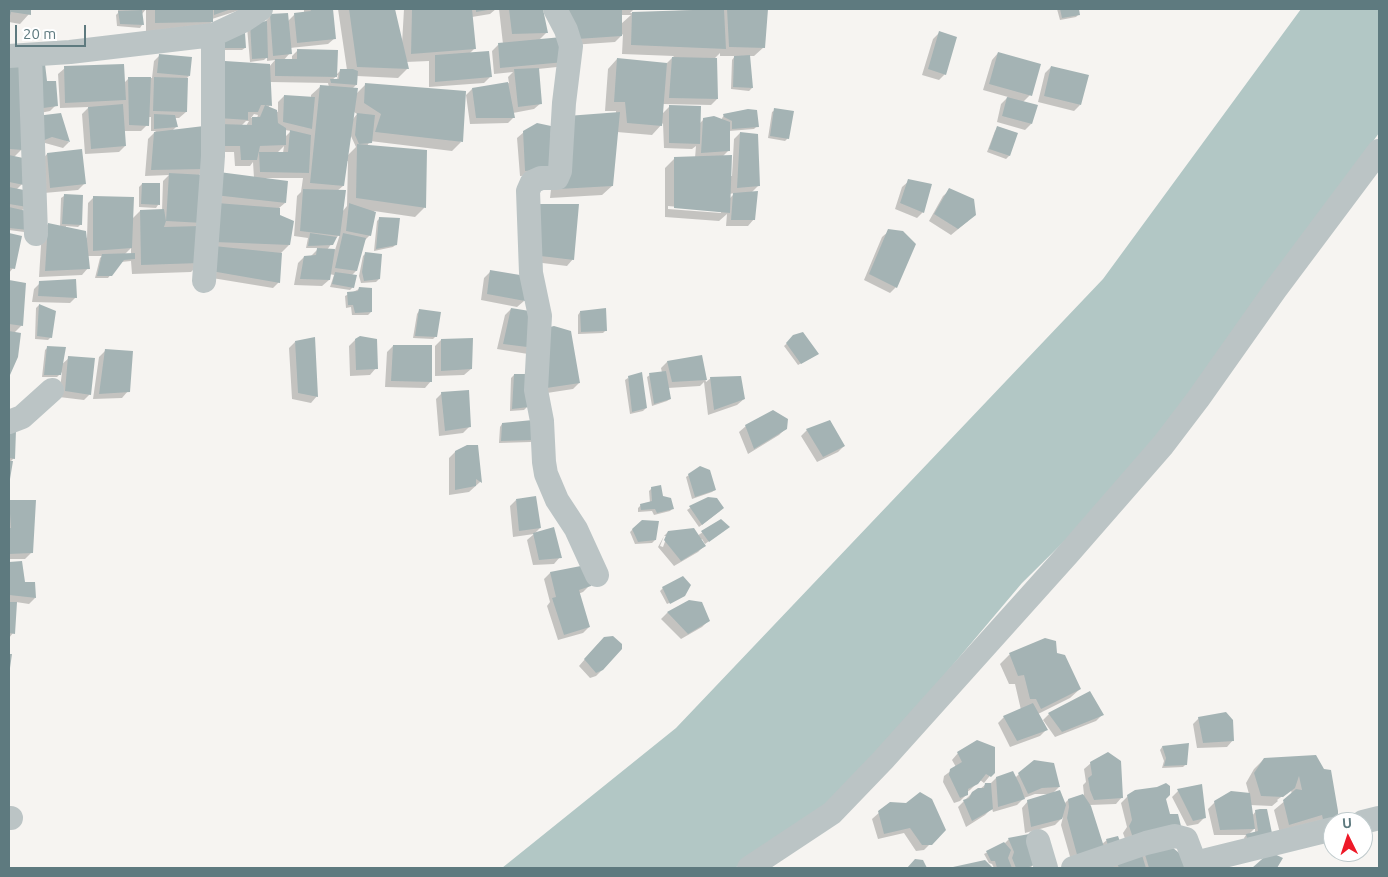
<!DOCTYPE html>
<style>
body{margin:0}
#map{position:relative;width:1388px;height:877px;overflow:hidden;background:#f6f4f1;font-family:Ubuntu,sans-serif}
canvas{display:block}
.frame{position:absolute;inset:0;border:10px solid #5e7a7f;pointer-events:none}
.north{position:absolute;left:1323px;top:812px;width:50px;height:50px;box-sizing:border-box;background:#fff;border:1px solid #bfcacc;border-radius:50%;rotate:356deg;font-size:14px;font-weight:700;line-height:20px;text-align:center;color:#5e7a7f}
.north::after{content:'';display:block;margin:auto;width:18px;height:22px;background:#ee1928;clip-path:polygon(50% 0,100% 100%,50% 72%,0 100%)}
.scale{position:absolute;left:15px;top:25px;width:71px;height:22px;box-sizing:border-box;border:2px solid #5e7a7f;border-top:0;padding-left:6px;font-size:15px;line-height:18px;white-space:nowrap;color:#5e7a7f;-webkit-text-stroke:4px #fff;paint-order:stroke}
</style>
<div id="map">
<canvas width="1388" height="877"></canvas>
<div class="frame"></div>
<div class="north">U</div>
<div class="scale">20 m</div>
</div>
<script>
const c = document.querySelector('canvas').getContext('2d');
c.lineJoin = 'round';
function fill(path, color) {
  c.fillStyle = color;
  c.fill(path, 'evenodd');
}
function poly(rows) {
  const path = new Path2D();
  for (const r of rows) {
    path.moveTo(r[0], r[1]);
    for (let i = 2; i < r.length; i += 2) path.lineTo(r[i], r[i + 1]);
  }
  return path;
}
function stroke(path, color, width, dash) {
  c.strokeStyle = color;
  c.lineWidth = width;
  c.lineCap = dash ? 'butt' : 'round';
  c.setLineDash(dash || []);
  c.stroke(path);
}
fill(poly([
 [1301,9,1379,9,1379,133,1207,371,1114,492,1022,583,892,737,814,815,735,868,502,868,676,728,1103,279]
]), '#b2c7c5');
fill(poly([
 [9,9,30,9,29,14,20,24,9,22],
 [118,9,243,9,212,19,212,22,202,31,146,32,146,9,142,14,142,25,140,28,117,26,116,15,118,13],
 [304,9,332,9,335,38,328,44,290,48,290,53,283,61,292,61,292,56,298,50,336,75,341,70,347,70,338,9,393,9,402,44,404,9,496,9,490,14,472,17,474,49,469,54,490,77,484,83,429,87,429,61,406,62,408,68,398,78,357,76,356,85,352,89,356,94,366,84,461,142,452,151,370,141,367,146,425,151,424,208,415,217,374,211,370,235,363,242,356,271,351,276,353,287,350,290,330,287,334,275,329,274,329,280,322,286,294,285,298,263,304,257,311,256,319,248,306,248,308,238,294,236,297,196,301,192,303,178,266,178,285,203,279,208,278,216,289,245,280,254,279,282,273,288,206,277,209,201,254,178,253,162,250,166,235,166,234,152,215,152,216,71,225,62,269,67,275,60,267,61,267,57,264,60,250,62,247,27,265,22,271,15,288,21,295,14,304,13],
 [338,75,337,80,332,80],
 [270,82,328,83,329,87,321,86,311,95,311,98,284,96,278,102,278,112,268,108,270,105],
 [354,112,357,114,353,119],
 [254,114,258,115,257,118,251,118],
 [246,121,249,121,246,126,241,126],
 [285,130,291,131,285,137],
 [350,134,356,147,347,156],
 [284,146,283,153,277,153],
 [346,161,348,161,347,206,342,212,337,191,343,186],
 [340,234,335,250,327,250,334,240],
 [499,9,541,9,547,32,538,41,561,38,557,67,538,69,541,103,534,109,513,113,514,117,508,123,470,124,466,95,472,89,509,83,508,77,513,72,494,74,492,51,498,45,503,44],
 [556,9,634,9,630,13,719,9,766,9,764,47,754,56,749,56,752,88,749,91,731,89,732,60,735,56,720,56,720,53,714,59,717,99,711,105,663,104,662,114,669,107,699,124,704,119,721,120,724,115,757,126,754,129,729,131,728,151,723,156,730,176,732,176,734,139,740,133,759,185,751,193,754,219,748,226,726,226,727,214,719,221,665,217,665,168,675,158,695,158,696,146,692,149,664,148,663,123,652,135,617,132,612,186,602,195,550,198,558,127,616,114,616,111,605,111,608,69,617,59,666,64,674,56,622,54,623,34,615,42,571,45],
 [621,15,631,15,621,24],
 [735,193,729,199,729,194],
 [668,206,721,211,721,213,668,209],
 [1057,9,1078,9,1079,14,1076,17,1060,20],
 [939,33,945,74,939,80,922,75,933,39],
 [222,39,245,48,242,50,220,50],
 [998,53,1030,95,1023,102,1031,124,1025,130,997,122,1001,104,1008,97,983,90,992,60],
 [160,55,189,76,187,78,186,112,179,118,174,118,176,127,172,131,205,169,198,176,200,263,191,272,132,274,131,261,121,262,108,278,95,278,100,258,102,256,87,256,88,268,82,275,39,277,42,230,48,224,60,227,61,198,64,196,81,224,78,227,66,226,66,228,87,238,88,203,94,197,132,219,140,211,162,211,163,181,169,175,145,176,148,139,156,131,151,131,151,117,148,117,147,125,141,131,124,131,125,146,119,152,85,154,82,114,89,107,60,108,58,74,65,68,124,83,129,78,152,78,154,61],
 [131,248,131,254,125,254],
 [9,67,25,68,22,149,13,158,22,184,17,189,26,207,21,211,29,213,24,232,9,230],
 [1051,67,1080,105,1074,111,1038,102,1045,73],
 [46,82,56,105,50,111,30,115],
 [775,110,788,138,785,141,768,138,772,112],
 [31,123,69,142,63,148,45,143,31,148],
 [998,128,1016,134,1009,156,1006,159,987,152,995,131],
 [524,132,542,175,520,176,517,138],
 [81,151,84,184,78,190,44,193,41,161,47,154],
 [909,181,923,212,917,218,895,209,902,187],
 [142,184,158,205,156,208,139,207,139,187],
 [950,190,968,221,951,235,929,221,943,196],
 [529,211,573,259,567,266,526,261],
 [380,218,396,244,393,247,374,251,377,221],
 [889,231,896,287,890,293,864,280,882,237],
 [9,235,21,237,13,268,9,273],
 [366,253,379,279,376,282,361,283,359,276,363,256],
 [490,272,524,301,517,307,481,300,484,278],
 [9,281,25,284,22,325,14,333,16,357,9,375],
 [40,283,76,297,70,303,32,302,34,289],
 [359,289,371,312,368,315,352,315,351,307,346,308,345,296],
 [39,305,54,312,51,337,48,340,35,339,36,308],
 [511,309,534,313,528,354,497,349,505,315],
 [419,311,436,336,433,339,413,338,417,314],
 [580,312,606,330,603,333,578,334,578,315],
 [570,332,579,383,573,389,534,395],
 [794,337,818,354,798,365,784,346],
 [355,340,376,368,370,375,350,376,349,346],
 [441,340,471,369,464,375,435,376,435,346],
 [295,342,317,396,311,403,292,399,289,348],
 [393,346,431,381,425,388,385,387,387,352],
 [48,347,61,365,69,358,90,394,84,400,59,397,62,372,57,377,42,377,45,350],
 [105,351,128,391,122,398,93,399,99,357],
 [701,357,706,382,711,378,744,399,737,405,708,415,704,382,700,386,668,388,670,399,667,401,652,406,647,377,650,375,662,373,661,368,667,362],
 [514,375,527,407,524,410,510,411,511,378],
 [628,378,646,408,643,411,630,414,625,380],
 [442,393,469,427,463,433,439,436,436,399],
 [830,421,844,446,838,452,817,462,801,436,807,430],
 [502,424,534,439,531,442,499,443,500,427],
 [746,426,786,428,779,435,748,454,739,432],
 [9,431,14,458,10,462,11,462,9,477],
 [477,446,480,482,469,492,449,495,449,458,455,452],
 [689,475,715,490,712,492,692,499,686,477],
 [652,488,673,508,670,511,654,515,652,511,638,512,638,508,641,505,650,503,649,491],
 [516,500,540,528,534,534,560,557,554,564,533,565,527,540,534,534,513,537,510,506],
 [9,501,35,501,31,553,25,559,9,559],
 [690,508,720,511,699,527,687,510],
 [721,520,725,529,705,544,702,539,700,540,704,546,698,552,674,566,658,547,664,536,660,546,663,547,667,536,664,536,668,532,697,536],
 [633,529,655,540,652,543,635,544,630,532],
 [21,562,24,583,35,598,29,604,16,602,13,633,9,638,9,563],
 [585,566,590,585,583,592,578,594,589,627,583,633,558,640,547,606,550,602,544,579,550,573],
 [663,588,684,596,667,604,660,591],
 [689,601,708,621,702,627,681,639,661,619,667,613],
 [1045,639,1080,689,1070,698,1038,714,1046,730,1040,736,1010,747,998,723,1004,717,1021,710,1015,684,1009,684,1000,664,1009,655],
 [598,644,603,669,596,676,590,678,579,666],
 [1049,714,1102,715,1096,721,1055,737,1043,720],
 [1199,718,1233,740,1227,747,1197,748,1193,724],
 [1187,745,1186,764,1183,767,1162,768,1164,761,1160,750,1162,747],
 [958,753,993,772,984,783,980,780,970,790,967,792,967,794,960,801,954,803,943,782,944,776,956,767,952,760],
 [1315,757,1337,822,1280,833,1274,810,1292,795,1291,790,1277,800,1278,801,1272,806,1250,805,1252,816,1256,811,1272,838,1246,845,1244,838,1246,835,1214,835,1208,809,1215,802,1249,794,1246,783,1254,769,1264,759],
 [1255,828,1255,833,1248,835],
 [1091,763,1122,797,1116,804,1090,805,1102,844,1107,840,1117,838,1073,867,1061,825,1063,817,1055,825,1025,833,1022,808,1028,801,1064,804,1068,800,1084,795,1083,785,1086,782,1084,769],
 [1019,774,1059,787,1052,794,1035,794,1024,798,1017,805,993,812,992,808,985,815,966,827,958,807,972,793,980,789,986,784,990,784,996,778,1015,778],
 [1201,786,1204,818,1198,824,1187,826,1172,797,1178,791],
 [1158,788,1128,847,1123,833,1127,827,1121,803,1128,796],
 [890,803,944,830,924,850,916,851,904,833,878,839,872,819],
 [1009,839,1036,862,1030,868,994,868,992,864,989,863,984,854,1004,844],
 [1169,844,1187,868,1111,868,1117,862]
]), '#0003');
fill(poly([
 [9,9,31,9,31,15,11,12,9,20],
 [155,9,213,9,213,22,155,23],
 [214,9,231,9,214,15],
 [310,9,333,9,336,39,297,43,294,13,311,11],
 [349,9,395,9,409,69,357,67],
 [412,9,472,9,476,49,411,54],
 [476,9,488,9,488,10,476,12],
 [509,9,543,9,548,33,512,34],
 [565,9,622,10,622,36,577,39],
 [724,9,726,49,631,45,632,12],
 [727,9,768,9,765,48,729,47],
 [1060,9,1079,9,1080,15,1062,18],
 [142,10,144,25,120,24,118,11],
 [288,13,292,54,273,56,270,14],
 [267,21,268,58,252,59,250,23],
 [939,31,957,37,946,75,928,69],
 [245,33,246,48,222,48,225,35],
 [562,37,565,62,500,68,498,43],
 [297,49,338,50,337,77,275,76,275,59,297,59],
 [489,51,492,77,435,82,435,55],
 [998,52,1041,64,1032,96,989,84],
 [159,54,192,57,190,76,157,73],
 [750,55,753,88,733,87,734,56],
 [672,57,717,58,718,99,669,98],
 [617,58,667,63,662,126,627,123,625,102,614,102],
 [225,61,270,64,272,106,265,105,277,110,278,123,286,128,286,145,260,146,257,160,241,160,240,146,221,146,220,124,252,125,252,117,260,117,265,105,261,105,258,112,248,112,248,120,218,118],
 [45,64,47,81,56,81,58,106,36,109,36,65],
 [124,64,126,100,65,103,64,66],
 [9,66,26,67,23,150,9,149],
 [1051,66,1089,75,1081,105,1044,96],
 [539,68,542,104,518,107,514,69],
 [340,69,353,69,358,71,357,85,331,83,330,79,339,79],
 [128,77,151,77,149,126,129,125],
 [154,77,188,78,187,112,153,111],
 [508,82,515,118,476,118,472,88],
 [365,83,466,91,463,142,375,132,381,114,364,103],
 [320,85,358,88,344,186,310,183],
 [284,95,315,97,312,129,283,122],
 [1007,97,1038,105,1032,124,1002,116],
 [123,104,126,146,91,149,88,107],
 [669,105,701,106,700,144,669,143],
 [774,108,794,111,789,139,770,136],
 [748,109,757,110,759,127,732,129,732,121,724,117,723,114],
 [620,112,613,186,559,189,567,116],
 [61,113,70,142,52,137,37,143,36,116],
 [357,113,375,115,372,143,359,144,355,135],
 [154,114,175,115,178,127,154,129],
 [714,116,730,122,730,151,701,153,703,118],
 [537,123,551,126,550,169,525,171,523,131],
 [204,126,206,169,151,170,154,132],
 [997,126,1018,133,1010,156,989,149],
 [290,130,311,135,309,173,260,172,259,152,288,152],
 [740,132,758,134,760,186,737,188],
 [357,144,427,150,426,208,356,198],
 [82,149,86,184,50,188,47,153],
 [9,155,28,159,24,185,9,182],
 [732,155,730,213,674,208,674,157],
 [219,172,288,181,286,203,214,195],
 [169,173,206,175,203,223,166,221],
 [908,179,932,184,924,213,900,203],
 [142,183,160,183,160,205,141,204],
 [9,187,29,191,27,207,9,204],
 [949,188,974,199,976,215,958,229,934,214],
 [303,189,346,190,340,236,300,231],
 [758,191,755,220,731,220,733,193],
 [64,194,83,195,82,225,62,224],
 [93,196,134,197,132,248,93,251],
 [217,203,280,208,280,215,294,221,290,245,214,242],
 [349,203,376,212,371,236,346,231],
 [534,204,579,204,574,260,532,255],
 [9,207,31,212,28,230,9,228],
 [164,209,166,221,164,227,200,226,201,263,141,265,140,210],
 [379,217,400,218,397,245,376,249],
 [48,223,86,231,90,269,45,271],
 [888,229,903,231,916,244,897,288,869,274],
 [9,233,22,236,15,269,9,268],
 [310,233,337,237,333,245,308,246],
 [343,233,366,238,357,271,335,268],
 [214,246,282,253,280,283,211,271],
 [317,248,335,249,330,280,300,279,304,256,316,255],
 [365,252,382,254,380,279,364,281,362,272],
 [135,253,135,259,124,260,112,276,97,276,102,254],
 [490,270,526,276,525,301,487,294],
 [335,272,357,275,354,288,332,284],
 [76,279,77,298,38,296,39,281],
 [9,280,26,283,23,326,9,324],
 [359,287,372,288,372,312,355,313,353,305,348,305,347,292,358,291],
 [39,304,56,311,52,338,37,336],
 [511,308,536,312,535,348,503,344],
 [606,308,607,331,581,332,580,311],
 [419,309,441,312,437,337,415,336],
 [554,326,571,331,580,383,540,389,546,328],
 [9,331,21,333,18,357,10,375,9,375],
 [803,332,819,354,801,364,786,343,793,335],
 [360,336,377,339,378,369,356,370,355,339],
 [315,337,318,397,298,393,295,341],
 [473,338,472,369,441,371,441,339],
 [393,345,432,345,432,382,391,381],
 [47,346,66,347,61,375,44,375],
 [105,349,133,351,130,392,99,394],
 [702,355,707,380,672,382,667,361],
 [68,356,95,358,91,395,65,391],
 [666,371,671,399,654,404,649,373],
 [642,372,647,408,632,412,628,376],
 [514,374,529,374,529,407,512,409],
 [741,376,745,399,714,410,710,377],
 [469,390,471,427,445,431,441,392],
 [773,410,788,419,787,429,754,449,745,425],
 [533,420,535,440,501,441,502,423],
 [830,420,845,446,823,457,806,429],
 [9,430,16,430,15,459,9,458],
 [467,445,478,445,482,483,476,479,476,486,455,490,455,451],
 [9,461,13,461,10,479,9,479],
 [700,466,710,470,716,490,695,497,688,474],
 [661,485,663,496,671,498,674,509,657,513,655,509,641,510,640,504,652,501,651,487],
 [536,496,541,528,519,531,516,499],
 [708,497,717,498,724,508,702,525,689,506],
 [9,500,36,500,33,553,9,554,9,528,11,528],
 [721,519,730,527,709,542,701,531],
 [642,520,659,521,656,540,638,542,632,529],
 [554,527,562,558,539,560,533,533],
 [694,528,706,546,681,561,664,540,668,531],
 [22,561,25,582,35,582,36,598,9,595,9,562],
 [586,565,594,580,591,586,579,590,590,627,564,635,552,598,556,597,550,572],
 [683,576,691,585,685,596,670,604,662,587],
 [689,600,702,602,710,621,688,634,667,612],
 [9,602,17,602,15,634,9,633],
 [613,636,622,644,622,649,603,670,596,673,584,659,604,637],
 [1045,638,1056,641,1057,653,1065,655,1081,689,1041,709,1036,699,1030,699,1024,675,1018,676,1009,653],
 [9,654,12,654,10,668,9,668],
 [1090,691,1104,715,1062,732,1048,713],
 [1033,703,1048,730,1017,741,1003,716],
 [1226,712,1233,720,1234,741,1203,743,1198,717],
 [977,740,995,747,995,773,991,777,986,774,978,784,968,789,968,795,960,798,949,775,950,769,962,762,957,752],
 [1189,743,1187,765,1164,766,1166,758,1162,746],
 [1108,752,1121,761,1123,798,1094,800,1090,790,1088,778,1092,775,1090,762],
 [1316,755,1324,769,1331,770,1338,811,1338,822,1324,824,1322,815,1289,825,1283,800,1296,789,1302,790,1299,776,1295,788,1283,797,1261,796,1254,773,1264,758],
 [1034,760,1054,763,1060,787,1042,788,1028,794,1018,773],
 [1013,771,1020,785,1025,799,998,807,996,777],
 [985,783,991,783,993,809,972,821,963,800,969,798,972,792,978,788,984,788],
 [1166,783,1170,786,1170,795,1166,799,1170,814,1178,814,1182,830,1134,841,1129,826,1132,820,1127,795,1135,790,1157,787],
 [1202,784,1206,818,1193,821,1177,789],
 [1060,790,1066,805,1062,819,1031,827,1027,800],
 [1231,791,1250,793,1255,829,1220,830,1214,801],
 [920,792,932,799,946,830,932,845,922,845,910,828,884,834,878,811,890,802,906,803],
 [1083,794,1091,806,1105,850,1079,862,1067,818,1069,807,1068,799],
 [1260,809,1267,809,1273,838,1248,843,1246,834,1258,831,1255,810],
 [1029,834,1038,863,1027,868,1016,868,1012,858,1014,852,1008,838],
 [1118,836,1122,847,1110,852,1106,839],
 [1004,842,1011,850,1008,858,1012,868,997,868,995,861,991,861,986,851],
 [1143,848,1173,848,1188,860,1188,868,1149,868],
 [1270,852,1283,858,1277,868,1252,868],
 [1142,855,1146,868,1119,868,1116,861],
 [915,859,923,860,927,868,907,868],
 [985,860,993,868,953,868,953,867]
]), '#a4b3b4');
stroke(poly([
 [555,9,566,30,571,46,564,103,560,171,557,178,541,178,532,182,528,191,531,273,540,316,536,390,542,421,544,462,546,474,557,500,576,529,597,575],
 [30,55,36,234],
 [9,56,70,52,213,35,243,21,261,9],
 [204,281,213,156,213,35],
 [9,422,22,417,52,390],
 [9,818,11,818],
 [1363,822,1379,818],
 [1038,841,1046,868],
 [1195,863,1333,829],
 [749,868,832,813,883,760,1068,554,1163,445,1198,399,1275,290,1379,151],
 [1073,868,1146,843,1175,836,1186,839,1197,868]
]), '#bbc4c5', 24);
</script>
